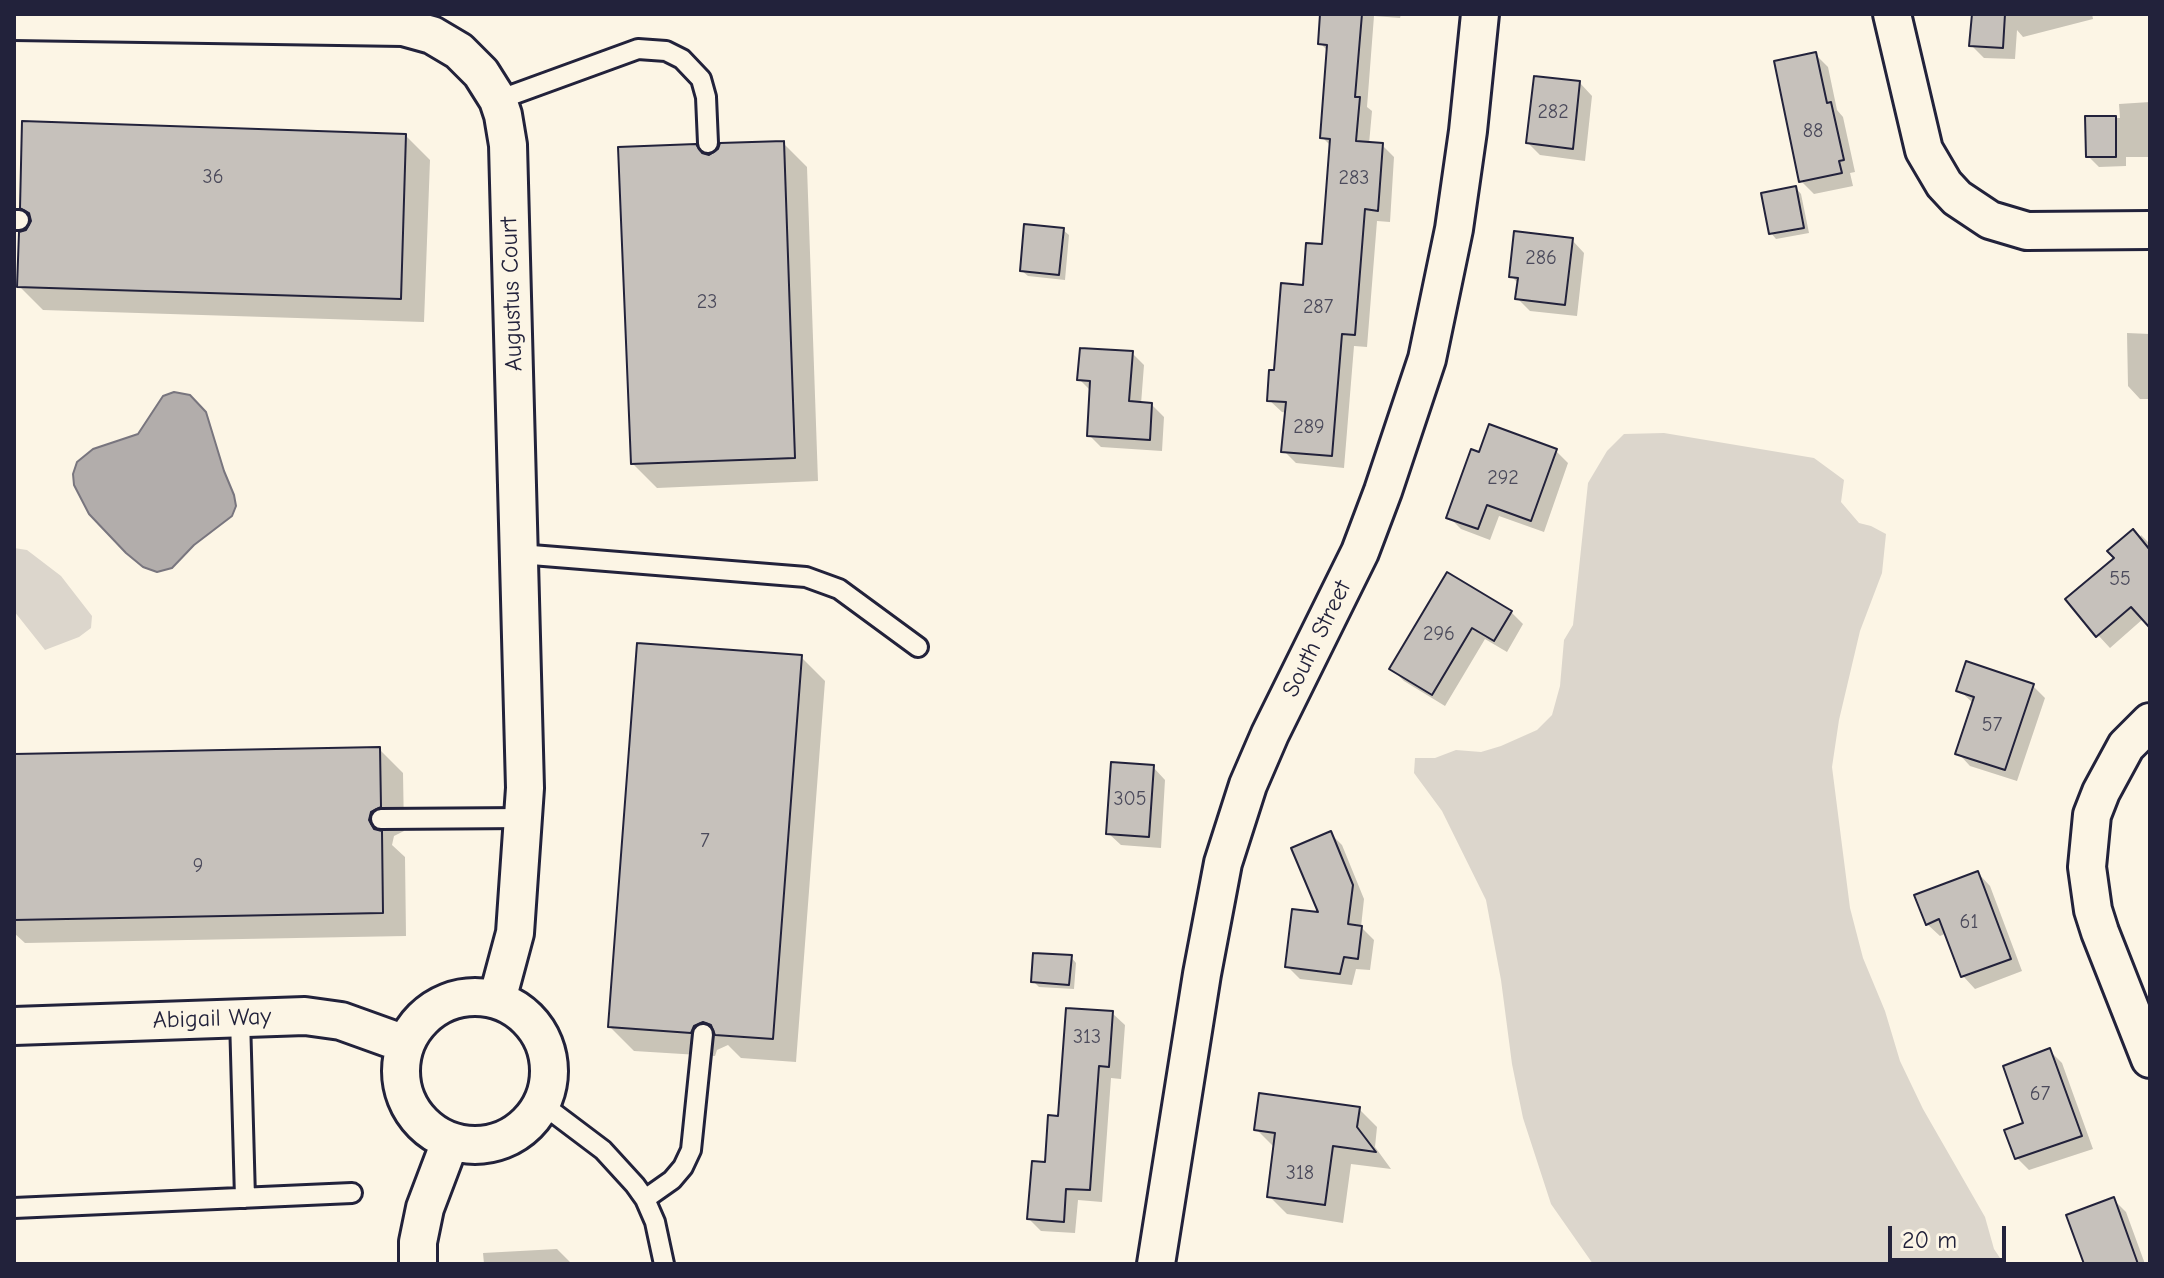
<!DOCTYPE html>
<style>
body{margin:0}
#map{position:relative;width:2164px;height:1278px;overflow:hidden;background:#fcf5e5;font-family:"Comic Neue",sans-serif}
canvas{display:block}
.frame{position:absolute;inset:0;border:16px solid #22223b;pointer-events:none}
.scale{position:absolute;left:1888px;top:1226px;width:118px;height:36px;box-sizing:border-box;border:4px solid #22223b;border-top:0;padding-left:10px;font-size:24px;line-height:28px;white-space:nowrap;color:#22223b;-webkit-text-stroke:6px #fcf5e5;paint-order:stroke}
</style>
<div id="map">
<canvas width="2164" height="1278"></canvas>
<div class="frame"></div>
<div class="scale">20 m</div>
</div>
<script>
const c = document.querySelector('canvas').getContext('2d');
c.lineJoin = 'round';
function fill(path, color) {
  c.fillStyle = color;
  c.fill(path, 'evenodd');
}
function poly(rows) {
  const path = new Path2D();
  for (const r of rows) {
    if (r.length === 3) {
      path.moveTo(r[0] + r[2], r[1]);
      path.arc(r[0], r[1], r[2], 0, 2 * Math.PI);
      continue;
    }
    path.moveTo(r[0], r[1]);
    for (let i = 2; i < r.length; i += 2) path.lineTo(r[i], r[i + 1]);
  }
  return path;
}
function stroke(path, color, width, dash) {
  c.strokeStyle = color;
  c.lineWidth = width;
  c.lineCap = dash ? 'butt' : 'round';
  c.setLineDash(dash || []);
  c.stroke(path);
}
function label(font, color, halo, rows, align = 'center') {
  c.font = font + ' "Comic Neue",sans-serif';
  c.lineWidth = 7;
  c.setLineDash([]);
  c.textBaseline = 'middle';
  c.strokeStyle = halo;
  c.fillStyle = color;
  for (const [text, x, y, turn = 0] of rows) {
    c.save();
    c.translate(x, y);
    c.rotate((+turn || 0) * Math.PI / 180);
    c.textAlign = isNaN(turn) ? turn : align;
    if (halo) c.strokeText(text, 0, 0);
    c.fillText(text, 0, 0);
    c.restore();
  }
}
fill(poly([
 [1664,433,1814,458,1844,480,1841,502,1859,523,1871,526,1886,534,1882,573,1860,631,1839,720,1832,767,1850,908,1863,958,1885,1011,1900,1061,1923,1109,1985,1217,1994,1249,2004,1264,1593,1264,1551,1204,1523,1118,1512,1064,1501,980,1486,900,1442,811,1414,773,1415,758,1435,758,1456,750,1481,752,1501,746,1537,730,1552,715,1560,686,1564,640,1573,625,1588,483,1607,451,1624,434],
 [14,548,27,550,61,576,92,616,91,628,79,637,45,650,14,611]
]), '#dcd6cc');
const water = poly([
 [174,392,190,395,206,412,224,471,234,495,236,506,232,516,194,545,172,568,157,572,143,567,126,553,89,514,74,485,73,474,77,462,93,449,138,434,163,396,174,392]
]);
fill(water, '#b2adab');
stroke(water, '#78757e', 2);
fill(poly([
 [1322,14,1401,14,1400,18,1374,16,1367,107,1372,111,1369,144,1382,145,1394,157,1390,222,1377,221,1367,347,1354,346,1344,468,1296,463,1284,451,1287,413,1282,412,1269,400,1305,287,1324,246,1331,146,1322,137,1329,52,1320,43],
 [1974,14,2092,14,2093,19,2023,37,2017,30,2015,59,1984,58,1971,45],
 [1815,54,1828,67,1837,110,1843,117,1855,172,1850,173,1853,186,1814,194,1801,181],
 [1580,83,1592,96,1585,161,1540,155,1528,143],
 [2150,102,2150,157,2126,157,2126,166,2099,167,2088,156,2087,118,2120,118,2119,104],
 [406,136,430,160,424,322,43,310,19,286,32,218,22,207],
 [783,143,807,167,818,481,657,488,633,464,695,146,705,156],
 [1796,188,1801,194,1809,233,1776,239,1771,233],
 [1063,230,1069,235,1065,280,1028,276,1022,271],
 [1572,240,1584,253,1577,316,1530,311,1517,298,1519,284,1511,276],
 [2127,333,2150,334,2150,399,2140,399,2128,386],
 [1132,353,1144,365,1141,404,1152,405,1164,417,1162,451,1101,447,1089,435,1092,392,1079,379],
 [1556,451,1568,463,1544,532,1499,516,1490,540,1461,529,1449,517,1480,455],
 [2141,535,2150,544,2150,624,2144,618,2110,648,2098,635],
 [1448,575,1511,612,1523,624,1507,652,1485,639,1445,706,1404,681,1392,669],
 [801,657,825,681,796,1062,741,1058,728,1045,717,1050,715,1056,634,1051,610,1027],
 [2033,686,2045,698,2017,781,1970,766,1958,753,1974,704,1959,690],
 [379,749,403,773,404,831,394,836,392,845,405,857,406,936,25,943,14,933,14,756],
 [1153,767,1165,780,1161,848,1121,845,1108,833],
 [1330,833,1342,845,1364,899,1361,927,1374,940,1370,970,1356,969,1352,985,1300,979,1287,966,1321,914],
 [1978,873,1990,886,2022,971,1975,989,1963,976,1947,933,1940,936,1927,924],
 [1071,957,1076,963,1074,989,1039,987,1033,981],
 [1112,1013,1125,1025,1121,1079,1111,1078,1102,1202,1078,1200,1075,1233,1041,1231,1029,1219,1060,1118],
 [2050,1051,2062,1063,2093,1149,2029,1170,2017,1158],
 [1359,1109,1377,1127,1375,1147,1391,1169,1351,1164,1343,1223,1287,1214,1269,1196,1275,1148,1256,1129],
 [2114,1200,2126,1212,2145,1264,2086,1264],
 [557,1249,572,1264,484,1264,483,1253]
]), '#0003');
const building = poly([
 [1320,14,1362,14,1355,97,1360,97,1356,141,1383,143,1378,211,1365,209,1355,335,1342,334,1332,456,1281,452,1286,402,1267,401,1269,370,1274,370,1281,283,1303,285,1306,243,1322,244,1330,139,1320,138,1327,45,1318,44,1320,14],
 [1972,14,2005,14,2003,48,1969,46,1972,14],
 [1816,52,1827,103,1831,102,1844,160,1839,161,1842,173,1799,182,1774,61,1816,52],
 [1534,76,1580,81,1573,149,1526,143,1534,76],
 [2085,116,2116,116,2116,157,2086,157,2085,116],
 [22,121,406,134,401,299,17,287,19,232,26,230,31,221,29,213,20,208,22,121],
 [784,141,795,458,631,464,618,147,696,144,702,153,709,155,718,149,720,143,784,141],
 [1796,186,1804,228,1769,234,1761,193,1796,186],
 [1024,224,1064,228,1059,275,1020,271,1024,224],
 [1514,231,1573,238,1565,305,1515,299,1518,278,1509,277,1514,231],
 [1080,348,1133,351,1129,401,1152,403,1150,440,1087,436,1090,381,1077,380,1080,348],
 [1489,424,1557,449,1531,521,1487,505,1478,529,1446,518,1471,449,1479,452,1489,424],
 [2133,529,2150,550,2150,628,2131,607,2096,637,2065,599,2114,558,2107,551,2133,529],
 [1447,572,1512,611,1494,641,1472,628,1432,695,1389,669,1447,572],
 [637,643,802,655,773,1039,715,1035,711,1025,703,1022,694,1026,691,1033,608,1027,637,643],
 [1966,661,2034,684,2005,770,1955,754,1974,697,1956,691,1966,661],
 [380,747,381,807,371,812,369,820,374,829,382,831,383,913,14,920,14,754,380,747],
 [1111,762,1154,765,1149,837,1106,834,1111,762],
 [1331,831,1353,885,1348,924,1362,926,1358,959,1344,957,1340,974,1285,967,1292,909,1318,912,1291,848,1331,831],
 [1978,871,2011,959,1961,977,1939,919,1926,925,1914,895,1978,871],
 [1033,953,1072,955,1069,985,1031,982,1033,953],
 [1066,1008,1113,1011,1109,1067,1099,1066,1090,1190,1066,1189,1064,1222,1027,1219,1032,1161,1045,1162,1048,1115,1058,1116,1066,1008],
 [2050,1048,2082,1136,2015,1159,2004,1130,2023,1123,2003,1066,2050,1048],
 [1259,1093,1360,1107,1357,1127,1376,1152,1333,1146,1325,1205,1267,1197,1275,1133,1254,1130,1259,1093],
 [2114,1197,2138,1264,2084,1264,2066,1215,2114,1197]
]);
fill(building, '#c6c1bb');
stroke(building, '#22223b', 2);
const service = poly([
 [498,100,638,49,666,51,682,59,701,79,706,97,708,143],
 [14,220,19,220],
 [519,554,806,577,839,589,918,647],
 [381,819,524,818],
 [240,1018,245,1198],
 [542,1104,603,1150,635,1185,645,1199,655,1222,664,1264],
 [645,1199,672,1180,683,1167,691,1150,703,1034],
 [14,1208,352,1193]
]);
const minor = poly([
 [1892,14,1924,150,1944,184,1957,198,1990,220,2027,231,2150,230],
 [14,21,403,27,432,35,459,51,481,73,498,100,503,115,508,145,525,788,515,933,497,1000],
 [2150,722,2126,746,2101,792,2092,815,2087,867,2093,910,2100,932,2150,1059],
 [475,1071,74],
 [14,1026,305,1016,341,1021,405,1044],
 [418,1264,418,1242,425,1208,450,1142],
 [1156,1264,1202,974,1223,863,1248,785,1270,734,1360,552,1383,491,1427,359,1454,229,1468,131,1480,14]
]);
stroke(service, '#22223b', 24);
stroke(minor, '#22223b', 42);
stroke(service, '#fcf5e5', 18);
stroke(minor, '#fcf5e5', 36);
label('20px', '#4b4a5b', null, [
 ["282",1553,112],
 ["88",1813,131],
 ["36",213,177],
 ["283",1354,178],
 ["286",1541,258],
 ["23",707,302],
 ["287",1318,307],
 ["289",1309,427],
 ["292",1503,478],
 ["55",2120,579],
 ["296",1439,634],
 ["57",1992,725],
 ["305",1130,799],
 ["7",705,841],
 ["9",198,866],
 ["61",1969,922],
 ["313",1087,1037],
 ["67",2040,1094],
 ["318",1300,1173]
]);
label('24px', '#22223b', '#fcf5e5', [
 ["Augustus Court",512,294,-92],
 ["South Street",1317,639,-64],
 ["Abigail Way",212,1019,-2]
]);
</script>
